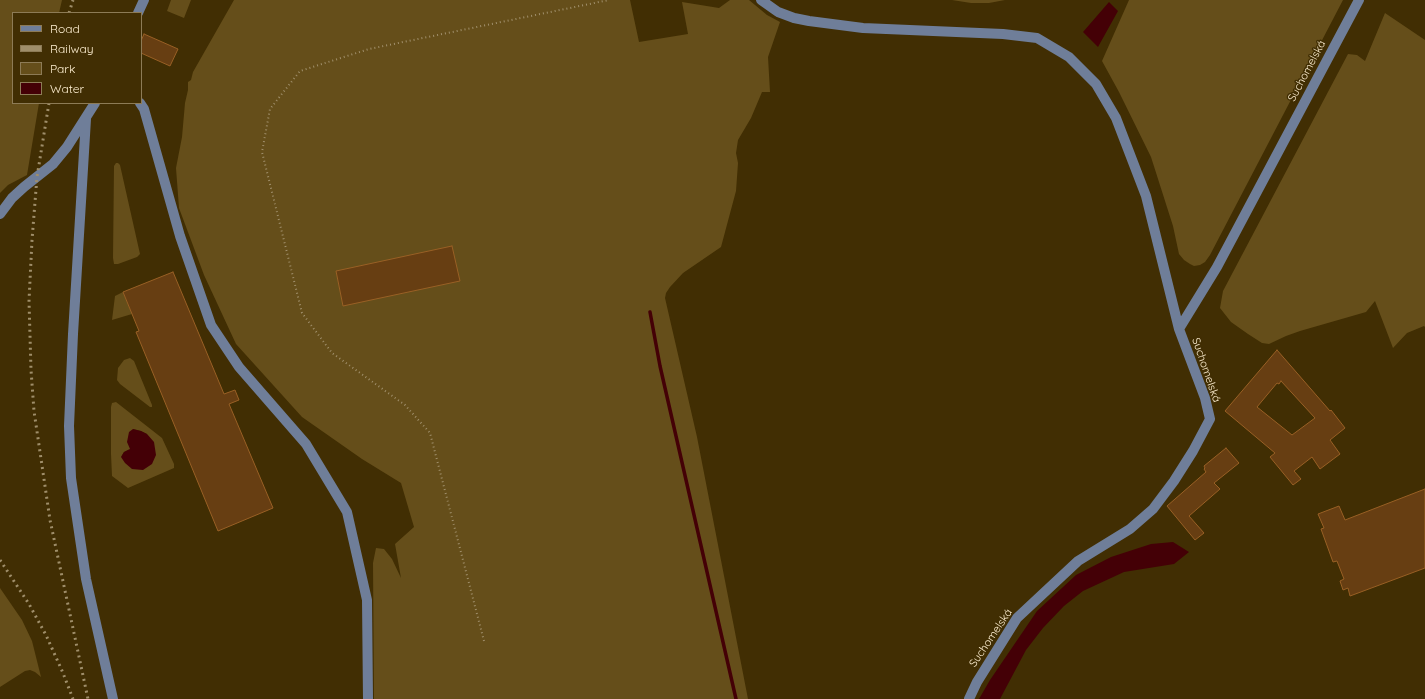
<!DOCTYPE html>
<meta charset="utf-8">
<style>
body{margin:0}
#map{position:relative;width:1425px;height:699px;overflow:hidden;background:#412e03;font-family:Quicksand,sans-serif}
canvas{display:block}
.legend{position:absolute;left:12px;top:12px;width:130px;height:92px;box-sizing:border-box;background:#412e03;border:1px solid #8d7b56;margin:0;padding:5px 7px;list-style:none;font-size:12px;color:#feefd2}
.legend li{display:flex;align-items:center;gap:8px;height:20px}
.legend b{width:20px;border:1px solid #8d7b56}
</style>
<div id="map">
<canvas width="1425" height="699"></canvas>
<ul class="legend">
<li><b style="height:5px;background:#6f7e99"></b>Road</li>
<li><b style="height:5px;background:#9f8e6a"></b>Railway</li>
<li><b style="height:11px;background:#654e1a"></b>Park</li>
<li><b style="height:11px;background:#440006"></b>Water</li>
</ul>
</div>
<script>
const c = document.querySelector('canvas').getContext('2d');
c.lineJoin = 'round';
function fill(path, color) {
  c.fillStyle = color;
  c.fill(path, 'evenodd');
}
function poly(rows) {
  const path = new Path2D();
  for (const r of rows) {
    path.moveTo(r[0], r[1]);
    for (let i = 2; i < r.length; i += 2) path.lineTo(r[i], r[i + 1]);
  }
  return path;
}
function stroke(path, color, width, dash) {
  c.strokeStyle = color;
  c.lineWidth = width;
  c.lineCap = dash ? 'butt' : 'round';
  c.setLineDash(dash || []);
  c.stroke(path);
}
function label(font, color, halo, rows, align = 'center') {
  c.font = font + ' Quicksand,sans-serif';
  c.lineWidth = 3;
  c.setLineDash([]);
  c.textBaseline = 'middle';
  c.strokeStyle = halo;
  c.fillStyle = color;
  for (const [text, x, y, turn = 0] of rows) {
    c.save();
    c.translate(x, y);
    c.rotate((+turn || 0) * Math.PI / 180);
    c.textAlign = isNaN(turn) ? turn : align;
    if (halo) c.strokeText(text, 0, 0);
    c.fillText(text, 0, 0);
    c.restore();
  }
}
fill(poly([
 [0,0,62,0,59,13,13,13,13,103,39,103,27,175,8,185,0,193],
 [171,0,191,0,184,18,167,11],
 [234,0,630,0,639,42,688,34,682,2,719,8,730,0,749,0,767,15,780,22,768,57,770,92,762,92,751,118,738,140,736,153,738,163,736,191,721,247,683,273,670,287,666,293,665,298,697,437,748,699,374,699,373,563,376,548,384,549,392,559,401,578,395,544,414,527,401,483,362,459,302,417,236,344,204,275,179,208,176,168,182,137,185,103,188,90,188,82,191,80,193,72],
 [952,0,1005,0,989,3,971,3],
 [1129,0,1343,0,1210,255,1205,262,1200,265,1194,266,1190,264,1184,260,1179,254,1173,226,1151,157,1119,92,1102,61],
 [1385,13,1425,40,1425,327,1424,326,1407,333,1393,348,1375,301,1366,312,1300,331,1286,336,1269,344,1262,343,1248,334,1231,322,1220,308,1223,291,1348,54,1357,55,1365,61],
 [116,163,118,163,120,165,140,254,137,257,118,264,114,264,113,258,114,166],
 [123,292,132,314,112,320,115,296],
 [130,358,134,361,152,405,152,407,150,407,120,384,117,380,118,368,124,360],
 [116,402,162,438,174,464,174,468,128,488,112,476,111,454,111,407,112,403],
 [133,429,141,431,147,434,121,457,124,452,130,449],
 [0,588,22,620,32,641,41,677,35,672,30,670,25,671,0,687]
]), '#654e1a');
fill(poly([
 [1109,2,1118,11,1098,47,1083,32],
 [133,429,141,431,147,434,154,442,156,455,152,464,143,470,132,469,125,463,121,457,124,452,130,449,127,442,129,432],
 [1173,542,1189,552,1174,564,1124,572,1083,591,1064,606,1043,628,1026,650,1000,699,979,699,990,680,1037,611,1076,575,1111,557,1151,544]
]), '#440006');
stroke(poly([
 [650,312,660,366,736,699]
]), '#440006', 3.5);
const building = poly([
 [144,34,178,49,170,66,141,53,141,41,144,34],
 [452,246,460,281,343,306,336,271,452,246],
 [173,272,224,394,235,390,239,400,229,404,273,508,218,531,136,332,139,331,123,292,173,272],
 [1277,350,1330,411,1331,410,1345,428,1330,440,1340,454,1320,469,1312,457,1294,471,1301,479,1293,485,1270,457,1275,453,1225,411,1277,350],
 [1281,381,1315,418,1292,435,1257,407,1277,383,1279,384,1281,381],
 [1226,448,1239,463,1214,483,1220,489,1189,516,1204,533,1195,540,1167,506,1206,472,1204,469,1205,468,1204,466,1226,448],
 [1425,489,1425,568,1350,596,1348,588,1343,590,1340,581,1344,579,1337,561,1333,562,1321,529,1324,528,1318,514,1339,506,1345,520,1425,489]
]);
fill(building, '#673e12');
stroke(building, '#996025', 1);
stroke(poly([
 [484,641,430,433,405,405,332,353,302,313,262,152,270,109,300,71,369,49,609,0]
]), '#a08f6b', 2, [1, 3]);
stroke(poly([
 [761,0,778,12,794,18,809,21,863,28,1003,34,1037,38,1069,57,1096,84,1116,118,1146,196,1179,329,1205,398,1210,419,1193,451,1174,481,1153,509,1130,529,1078,561,1017,618,977,682,969,699],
 [138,13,144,0],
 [140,103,144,109,180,236,211,325,239,367,306,444,347,512,367,600,368,699],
 [86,119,73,334,69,426,71,478,86,579,113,699],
 [0,214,12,198,24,187,53,164,67,147,95,103],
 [1179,329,1217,267,1359,0]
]), '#6f7e99', 10);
stroke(poly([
 [69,13,73,0],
 [49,103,37,177,32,240,29,301,31,370,34,411,50,520,88,699],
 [0,560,29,604,46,635,63,673,73,699]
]), '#9f8e6a', 3, [2, 4]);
label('11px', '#feefd2', '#412e03', [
 ["Suchomelská",1307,71,-62],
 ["Suchomelská",1206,370,71],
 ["Suchomelská",991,638,-56]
]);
</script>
